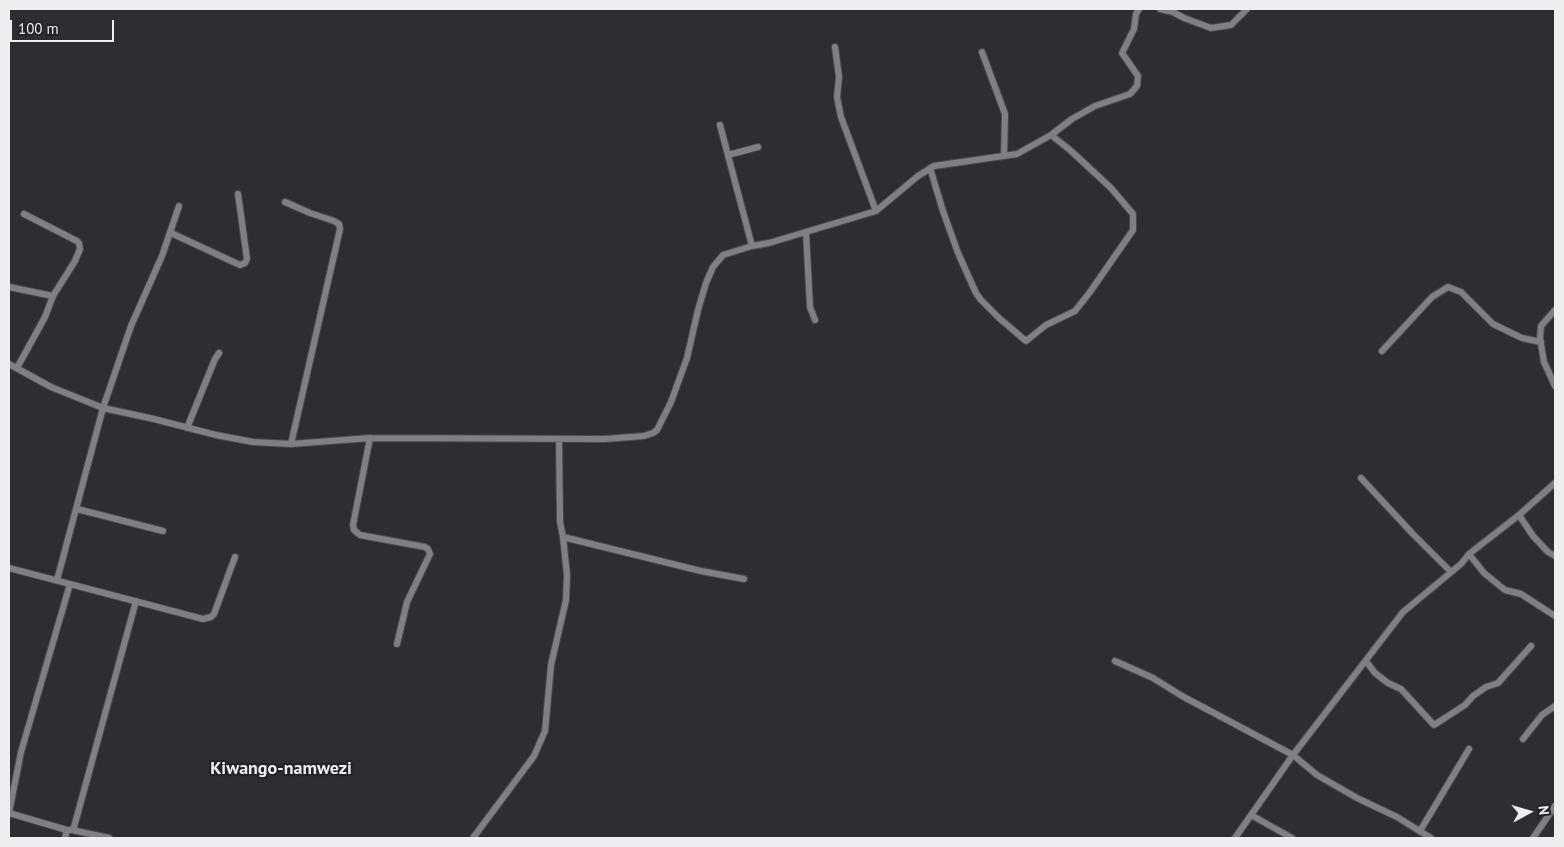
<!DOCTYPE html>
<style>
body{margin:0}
#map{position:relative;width:1564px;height:847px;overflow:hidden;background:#2e2d32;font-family:"PT Sans",sans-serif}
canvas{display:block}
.frame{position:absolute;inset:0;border:10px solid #eeeef1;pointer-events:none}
.north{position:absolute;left:1504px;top:787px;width:50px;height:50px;-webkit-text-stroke:4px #242428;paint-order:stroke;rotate:84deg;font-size:14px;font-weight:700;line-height:20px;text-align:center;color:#eeeef1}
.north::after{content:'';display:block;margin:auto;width:18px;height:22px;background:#eeeef1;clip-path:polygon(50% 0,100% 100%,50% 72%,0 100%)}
.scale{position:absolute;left:10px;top:20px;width:104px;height:22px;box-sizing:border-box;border:2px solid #eeeef1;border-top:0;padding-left:6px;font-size:15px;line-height:18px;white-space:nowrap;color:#eeeef1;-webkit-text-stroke:4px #242428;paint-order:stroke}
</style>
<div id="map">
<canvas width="1564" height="847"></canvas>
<div class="frame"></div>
<div class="north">N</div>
<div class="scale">100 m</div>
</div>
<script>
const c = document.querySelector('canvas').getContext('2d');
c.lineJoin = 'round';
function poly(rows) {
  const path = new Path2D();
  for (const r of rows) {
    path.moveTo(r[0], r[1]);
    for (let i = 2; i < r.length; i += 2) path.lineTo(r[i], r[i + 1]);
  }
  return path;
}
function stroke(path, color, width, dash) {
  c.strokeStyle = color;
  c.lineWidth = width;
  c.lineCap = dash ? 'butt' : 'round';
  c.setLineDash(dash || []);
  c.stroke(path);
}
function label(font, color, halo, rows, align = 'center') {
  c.font = font + ' "PT Sans",sans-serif';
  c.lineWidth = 4.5;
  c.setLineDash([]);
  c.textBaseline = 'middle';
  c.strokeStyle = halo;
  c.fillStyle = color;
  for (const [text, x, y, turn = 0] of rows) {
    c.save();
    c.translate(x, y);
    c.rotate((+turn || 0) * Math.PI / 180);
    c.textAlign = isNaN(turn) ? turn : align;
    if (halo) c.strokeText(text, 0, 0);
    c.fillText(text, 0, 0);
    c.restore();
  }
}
const street = poly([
 [1160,9,1173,12,1184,18,1211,28,1231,25,1247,9],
 [835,47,839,77,837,97,841,117,876,211],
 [982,52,1005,114,1004,156],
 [728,155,758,147],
 [930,168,943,211,958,253,976,293,981,300,999,318,1026,341,1046,325,1075,311,1090,292,1133,230,1133,214,1111,188,1070,150,1051,135],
 [285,202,310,213,334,221,339,224,340,229,291,444],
 [806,232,810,307,815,320],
 [171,233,240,265,245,263,247,259,238,194],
 [752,246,769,243,876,211,918,176,934,166,1017,154,1051,135,1072,119,1095,106,1130,94,1137,86,1138,76,1122,53,1134,29,1136,14,1139,9],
 [9,287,53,296],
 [1555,310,1541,326,1540,338,1544,362,1555,386],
 [1382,351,1432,297,1448,287,1461,292,1493,324,1522,338,1541,342],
 [9,364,51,387,103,408,154,419,216,435,253,442,291,444,370,438,605,439,644,436,653,433,657,430,671,402,687,358,698,310,706,283,713,267,723,255,752,246,720,125],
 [17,368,45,317,53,296,75,261,80,249,79,243,77,241,24,214],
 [187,428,215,359,219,353],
 [370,438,353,525,354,530,360,535,425,547,428,549,430,554,407,602,397,644],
 [1361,478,1412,533,1451,572],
 [77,509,163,531],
 [1519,515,1533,536,1548,552,1555,556],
 [563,537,701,571,744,579],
 [1469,554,1484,573,1505,590,1521,594,1555,616],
 [9,568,203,619,211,617,214,614,235,557],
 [57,580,103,408,131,326,162,256,179,206],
 [1115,661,1153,678,1182,696,1293,755,1317,775,1357,798,1397,817,1431,838],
 [1366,661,1375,673,1388,683,1401,689,1434,725,1465,705,1473,696,1486,687,1498,683,1531,646],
 [1523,739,1542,715,1555,706],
 [9,813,67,830,72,830,74,827,136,601],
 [9,813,21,752,70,584],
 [1251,815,1292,838],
 [72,830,109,838],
 [1420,831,1469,749],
 [65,838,67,830],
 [473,838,534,756,545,731,551,665,566,600,567,575,563,537,560,522,559,439],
 [1235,838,1293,755,1403,612,1461,564,1469,554,1519,515,1555,483],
 [1533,838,1555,806]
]);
stroke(street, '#4a4a4e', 8);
stroke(street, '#7f7f84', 6);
label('bold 18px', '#eeeef1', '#242428', [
 ["Kiwango-namwezi",281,769]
]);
</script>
